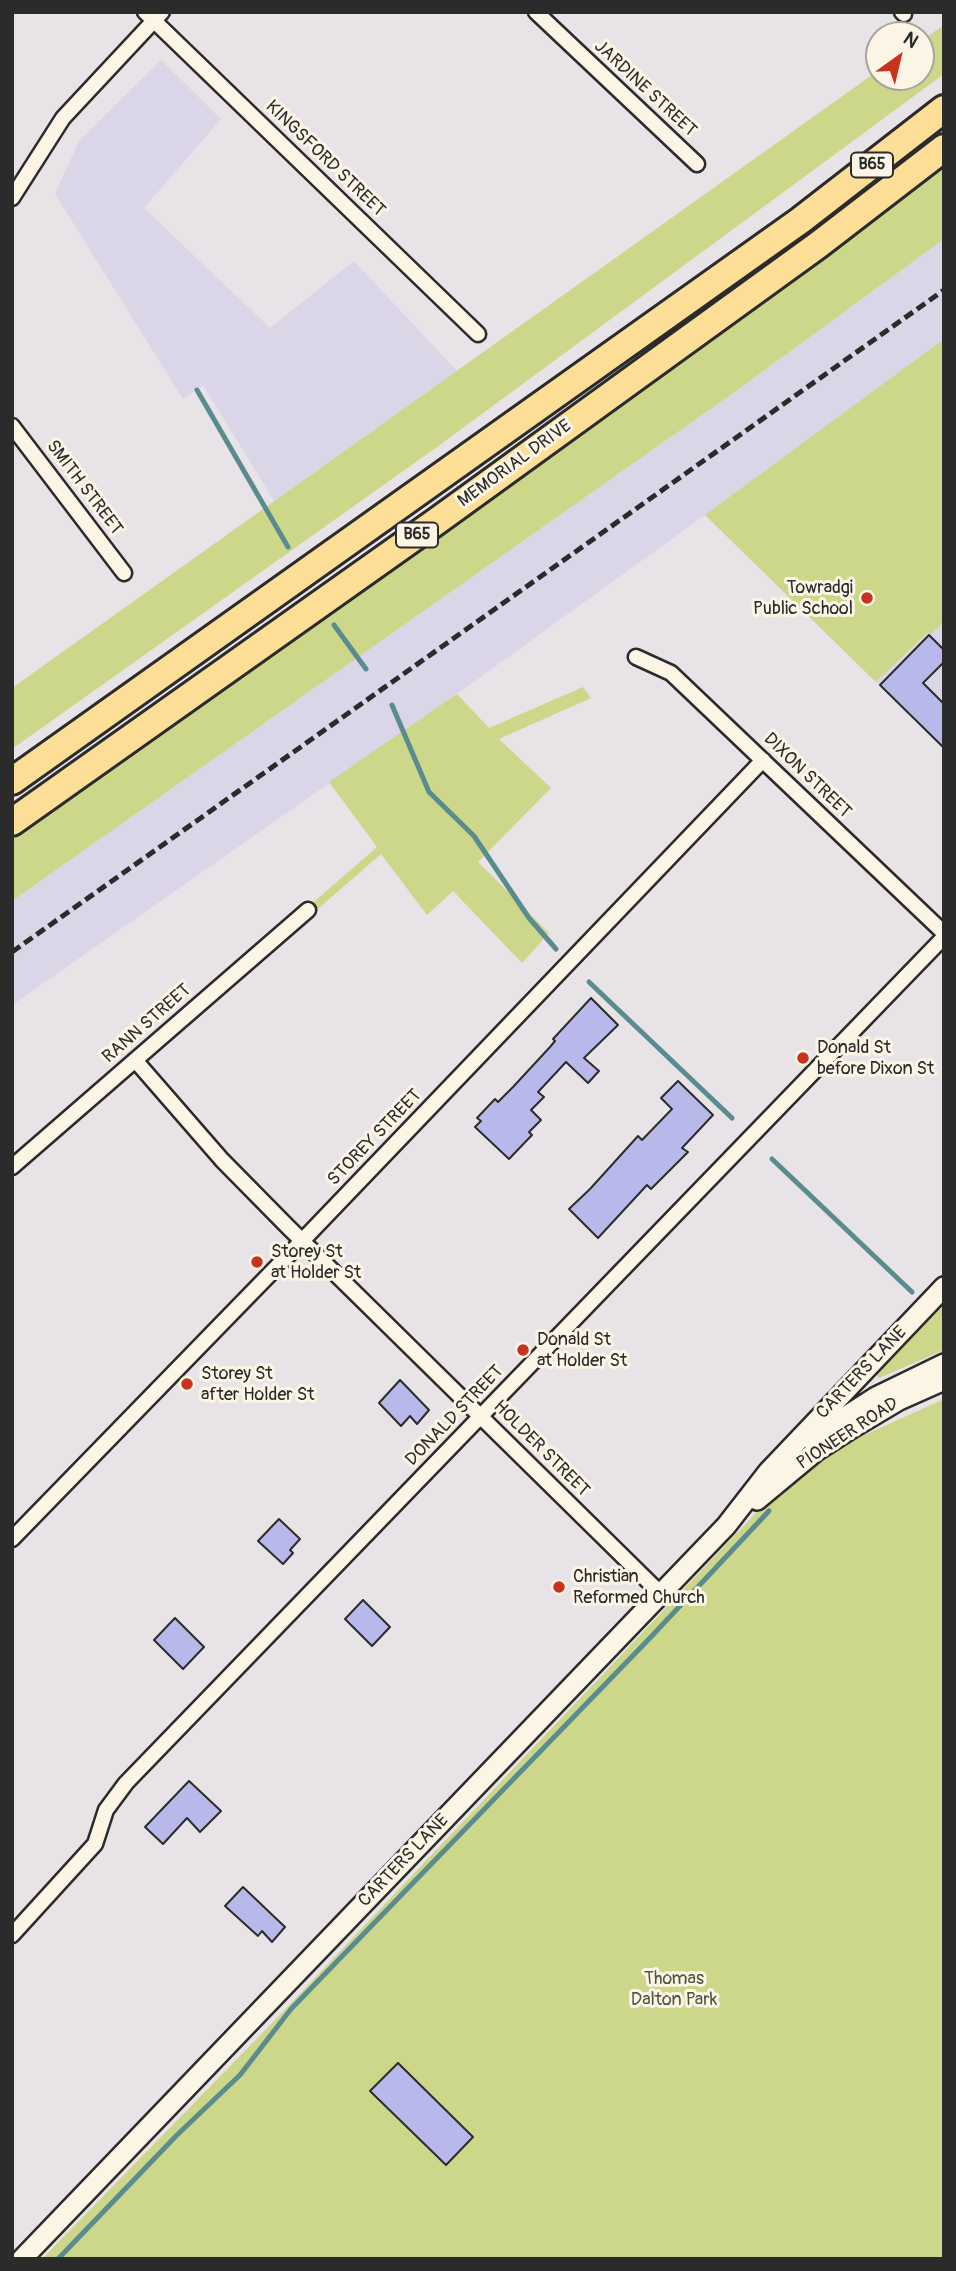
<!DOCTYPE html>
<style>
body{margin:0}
#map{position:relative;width:956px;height:2271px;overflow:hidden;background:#e8e3e6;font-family:Pangolin,sans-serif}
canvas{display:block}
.frame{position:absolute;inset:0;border:14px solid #2b2b2b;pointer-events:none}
.north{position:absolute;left:865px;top:21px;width:70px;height:70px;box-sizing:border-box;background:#fcf5e5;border:2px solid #a8a49b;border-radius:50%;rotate:34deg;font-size:19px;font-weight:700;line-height:28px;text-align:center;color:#2b2b2b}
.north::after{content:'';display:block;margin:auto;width:24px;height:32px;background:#c8321e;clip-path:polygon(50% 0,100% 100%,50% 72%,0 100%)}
</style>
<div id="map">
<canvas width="956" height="2271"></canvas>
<div class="frame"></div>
<div class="north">N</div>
</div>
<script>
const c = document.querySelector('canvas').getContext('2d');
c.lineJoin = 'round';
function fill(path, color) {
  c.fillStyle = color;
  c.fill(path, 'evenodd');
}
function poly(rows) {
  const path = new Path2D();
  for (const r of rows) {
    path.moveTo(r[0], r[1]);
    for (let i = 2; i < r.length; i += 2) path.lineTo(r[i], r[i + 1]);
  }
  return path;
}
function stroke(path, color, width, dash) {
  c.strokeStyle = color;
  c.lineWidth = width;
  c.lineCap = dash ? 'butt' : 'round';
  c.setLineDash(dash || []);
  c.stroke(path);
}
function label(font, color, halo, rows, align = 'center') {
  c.font = font + ' Pangolin,sans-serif';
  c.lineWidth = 6;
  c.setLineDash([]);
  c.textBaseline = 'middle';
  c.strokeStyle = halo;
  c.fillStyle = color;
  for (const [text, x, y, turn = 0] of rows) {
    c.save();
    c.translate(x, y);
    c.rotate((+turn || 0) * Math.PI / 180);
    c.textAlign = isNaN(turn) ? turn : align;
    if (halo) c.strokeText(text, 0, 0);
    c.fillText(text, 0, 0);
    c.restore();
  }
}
fill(poly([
 [161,60,221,119,144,208,270,328,354,261,457,371,274,501,203,385,183,399,55,194,79,141],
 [944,239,944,749,705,515,457,694,12,1005,12,901,736,391]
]), '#dad6e7');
fill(poly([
 [944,25,944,74,437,447,12,749,12,688,879,70,879,77,921,77,921,41],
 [944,167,944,239,736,391,12,901,12,834],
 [944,339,944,622,931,634,928,632,876,682,705,515],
 [583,687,591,698,499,739,551,788,478,862,549,933,522,963,453,891,427,915,381,854,312,914,309,906,377,847,329,782,457,694,489,728],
 [944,1302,944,1350,879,1378,876,1374,879,1370],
 [944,1399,944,2259,42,2259,274,2021,772,1496,836,1448]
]), '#ccd78a');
stroke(poly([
 [197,390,288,547],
 [334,625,366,669],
 [392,705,429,792,474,836,529,918,556,949],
 [589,982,732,1118],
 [772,1159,912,1292],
 [58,2259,177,2135,240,2075,291,2009,649,1639,769,1511]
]), '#5a8c8f', 5);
const building = poly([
 [929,635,944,650,944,662,923,683,944,704,944,748,880,685,929,635],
 [591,998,618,1025,584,1058,599,1071,588,1083,566,1062,538,1092,544,1097,531,1110,541,1120,529,1132,532,1135,509,1159,475,1127,481,1121,477,1118,495,1099,498,1102,513,1087,550,1047,555,1041,553,1039,591,998],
 [678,1081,713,1115,682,1148,688,1152,651,1189,647,1185,598,1238,569,1209,590,1189,638,1136,642,1140,672,1109,661,1098,678,1081],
 [400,1380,429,1410,417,1424,410,1416,401,1426,379,1403,400,1380],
 [279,1519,300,1539,290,1550,293,1553,283,1564,258,1541,279,1519],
 [363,1600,390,1627,372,1646,345,1619,363,1600],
 [175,1618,204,1647,183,1669,154,1640,175,1618],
 [189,1781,221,1811,200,1832,187,1818,163,1844,145,1827,189,1781],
 [243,1887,285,1927,272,1942,262,1931,258,1936,225,1906,243,1887],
 [398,2063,473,2137,446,2165,370,2091,398,2063]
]);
fill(building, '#b9b8ea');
stroke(building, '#2b2b2b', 2);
const street = poly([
 [145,12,478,334],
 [536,12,697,164],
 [902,12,904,14],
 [12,198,63,118,162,12],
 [12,426,124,573],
 [636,657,671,673,944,933],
 [135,1060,222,1160,288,1227,660,1593],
 [12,1167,308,910],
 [12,1539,302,1241,763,760],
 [12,1935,95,1844,106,1810,126,1783,944,937]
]);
const secondary = poly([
 [811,1439,876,1397,944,1364],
 [757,1500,816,1451,852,1428,899,1400,944,1380],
 [22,2259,726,1526,768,1472,944,1287]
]);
const highway = poly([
 [12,781,801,220,944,109],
 [12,822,437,521,818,245,944,148]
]);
stroke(street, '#2b2b2b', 19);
stroke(secondary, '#2b2b2b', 24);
stroke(highway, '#2b2b2b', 32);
stroke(street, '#fcf5e5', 14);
stroke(secondary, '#fcf5e5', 19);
stroke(highway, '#fdde96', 26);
stroke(poly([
 [12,952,944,290]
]), '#2b2b2b', 5, [10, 5]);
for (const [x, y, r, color] of [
 [867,598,7,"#c8321e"],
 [803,1058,7,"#c8321e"],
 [257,1262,7,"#c8321e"],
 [523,1350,7,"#c8321e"],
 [187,1384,7,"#c8321e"],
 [559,1587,7,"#c8321e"]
]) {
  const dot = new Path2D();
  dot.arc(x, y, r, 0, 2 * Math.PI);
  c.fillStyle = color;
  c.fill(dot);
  stroke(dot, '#fcf5e5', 2.5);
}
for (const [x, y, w] of [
 [872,165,42],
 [417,535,42]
]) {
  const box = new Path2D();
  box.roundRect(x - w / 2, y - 12.5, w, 25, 5);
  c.fillStyle = '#fcf5e5';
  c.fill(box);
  stroke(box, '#2b2b2b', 2);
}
label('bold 16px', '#2b2b2b', null, [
 ["B65",872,165],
 ["B65",417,535]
]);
label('18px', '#2b2b2b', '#fcf5e5', [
 ["JARDINE STREET",645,89,43],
 ["KINGSFORD STREET",325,159,44],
 ["MEMORIAL DRIVE",515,464,-36],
 ["SMITH STREET",84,488,53],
 ["DIXON STREET",807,776,44],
 ["RANN STREET",147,1024,-41],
 ["STOREY STREET",375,1138,-46],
 ["CARTERS LANE",862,1373,-46],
 ["DONALD STREET",455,1416,-46],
 ["PIONEER ROAD",848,1434,-33],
 ["HOLDER STREET",541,1449,45],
 ["CARTERS LANE",404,1861,-46]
]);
label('18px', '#2b2b2b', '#fcf5e5', [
 ["Towradgi",853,588,"right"],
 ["Public School",853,609,"right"],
 ["Donald St",817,1048],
 ["before Dixon St",817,1069],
 ["Storey St",271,1252],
 ["at Holder St",271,1273],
 ["Donald St",537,1340],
 ["at Holder St",537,1361],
 ["Storey St",201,1374],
 ["after Holder St",201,1395],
 ["Christian",573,1577],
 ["Reformed Church",573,1598]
], 'left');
label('18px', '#535643', '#fcf5e5', [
 ["Thomas",674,1979],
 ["Dalton Park",674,2000]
]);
</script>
